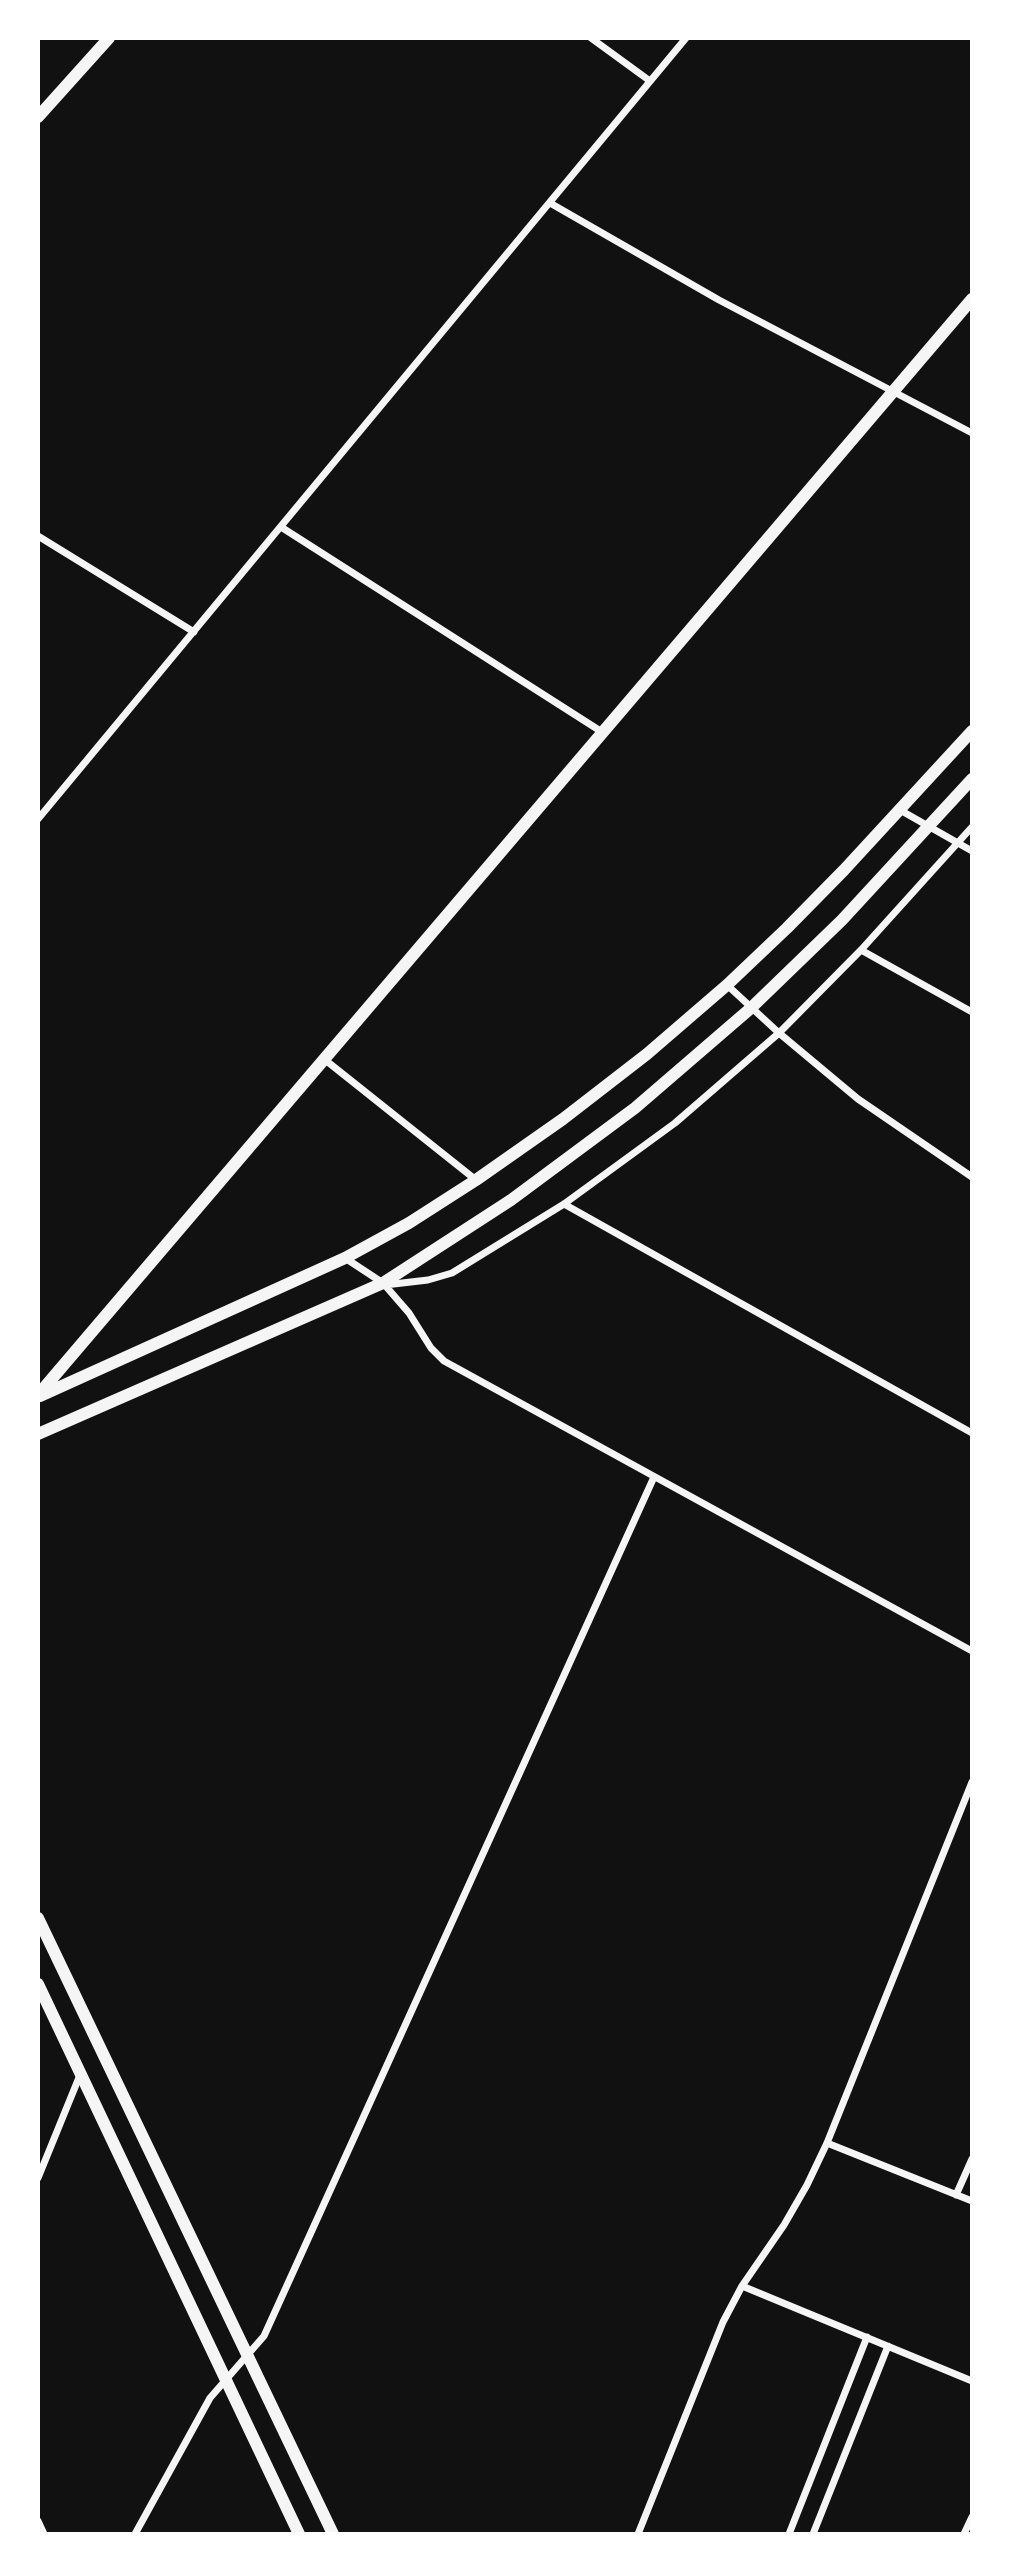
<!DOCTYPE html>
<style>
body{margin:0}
#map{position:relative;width:1010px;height:2572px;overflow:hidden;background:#111;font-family:"Fira Sans Condensed",sans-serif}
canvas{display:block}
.frame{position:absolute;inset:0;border:40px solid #fff;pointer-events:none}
</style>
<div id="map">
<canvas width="1010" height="2572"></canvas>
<div class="frame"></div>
</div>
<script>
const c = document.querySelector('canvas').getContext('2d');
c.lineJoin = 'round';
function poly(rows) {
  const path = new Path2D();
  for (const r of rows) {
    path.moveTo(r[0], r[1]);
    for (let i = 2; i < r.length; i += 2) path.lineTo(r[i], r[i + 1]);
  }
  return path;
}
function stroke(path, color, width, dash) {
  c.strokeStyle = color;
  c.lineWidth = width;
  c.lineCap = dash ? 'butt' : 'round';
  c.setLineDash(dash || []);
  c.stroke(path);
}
stroke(poly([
 [591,38,650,81],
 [550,203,719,300,972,433],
 [281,527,602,732],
 [38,536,194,632],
 [900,810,972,851],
 [38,819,686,38],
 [861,950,972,1012],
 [727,985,779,1033,858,1099,972,1177],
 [324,1059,476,1180],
 [564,1204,972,1433],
 [345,1258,383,1283,409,1313,431,1348,444,1361,972,1651],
 [385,1285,428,1280,452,1273,564,1204,675,1123,779,1033,861,950,972,827],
 [827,2143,972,2201],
 [38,2178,80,2075],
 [956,2195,972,2159],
 [742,2286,972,2381],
 [38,2521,44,2534],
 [135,2534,210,2398,264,2336,654,1477],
 [638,2534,723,2322,742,2286,784,2225,807,2185,827,2143,972,1782],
 [789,2534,867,2337],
 [813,2534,888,2346],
 [964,2534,972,2517]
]), '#f5f5f5', 7);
stroke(poly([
 [38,117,109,38],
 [38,1395,972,299],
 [40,1396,345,1258,409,1223,476,1180,563,1119,647,1054,727,985,787,928,844,870,972,731],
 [38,1434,383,1283,511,1200,635,1108,751,1008,842,920,972,779],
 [38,1918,333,2534],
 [38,1984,299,2534]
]), '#f5f5f5', 12);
</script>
